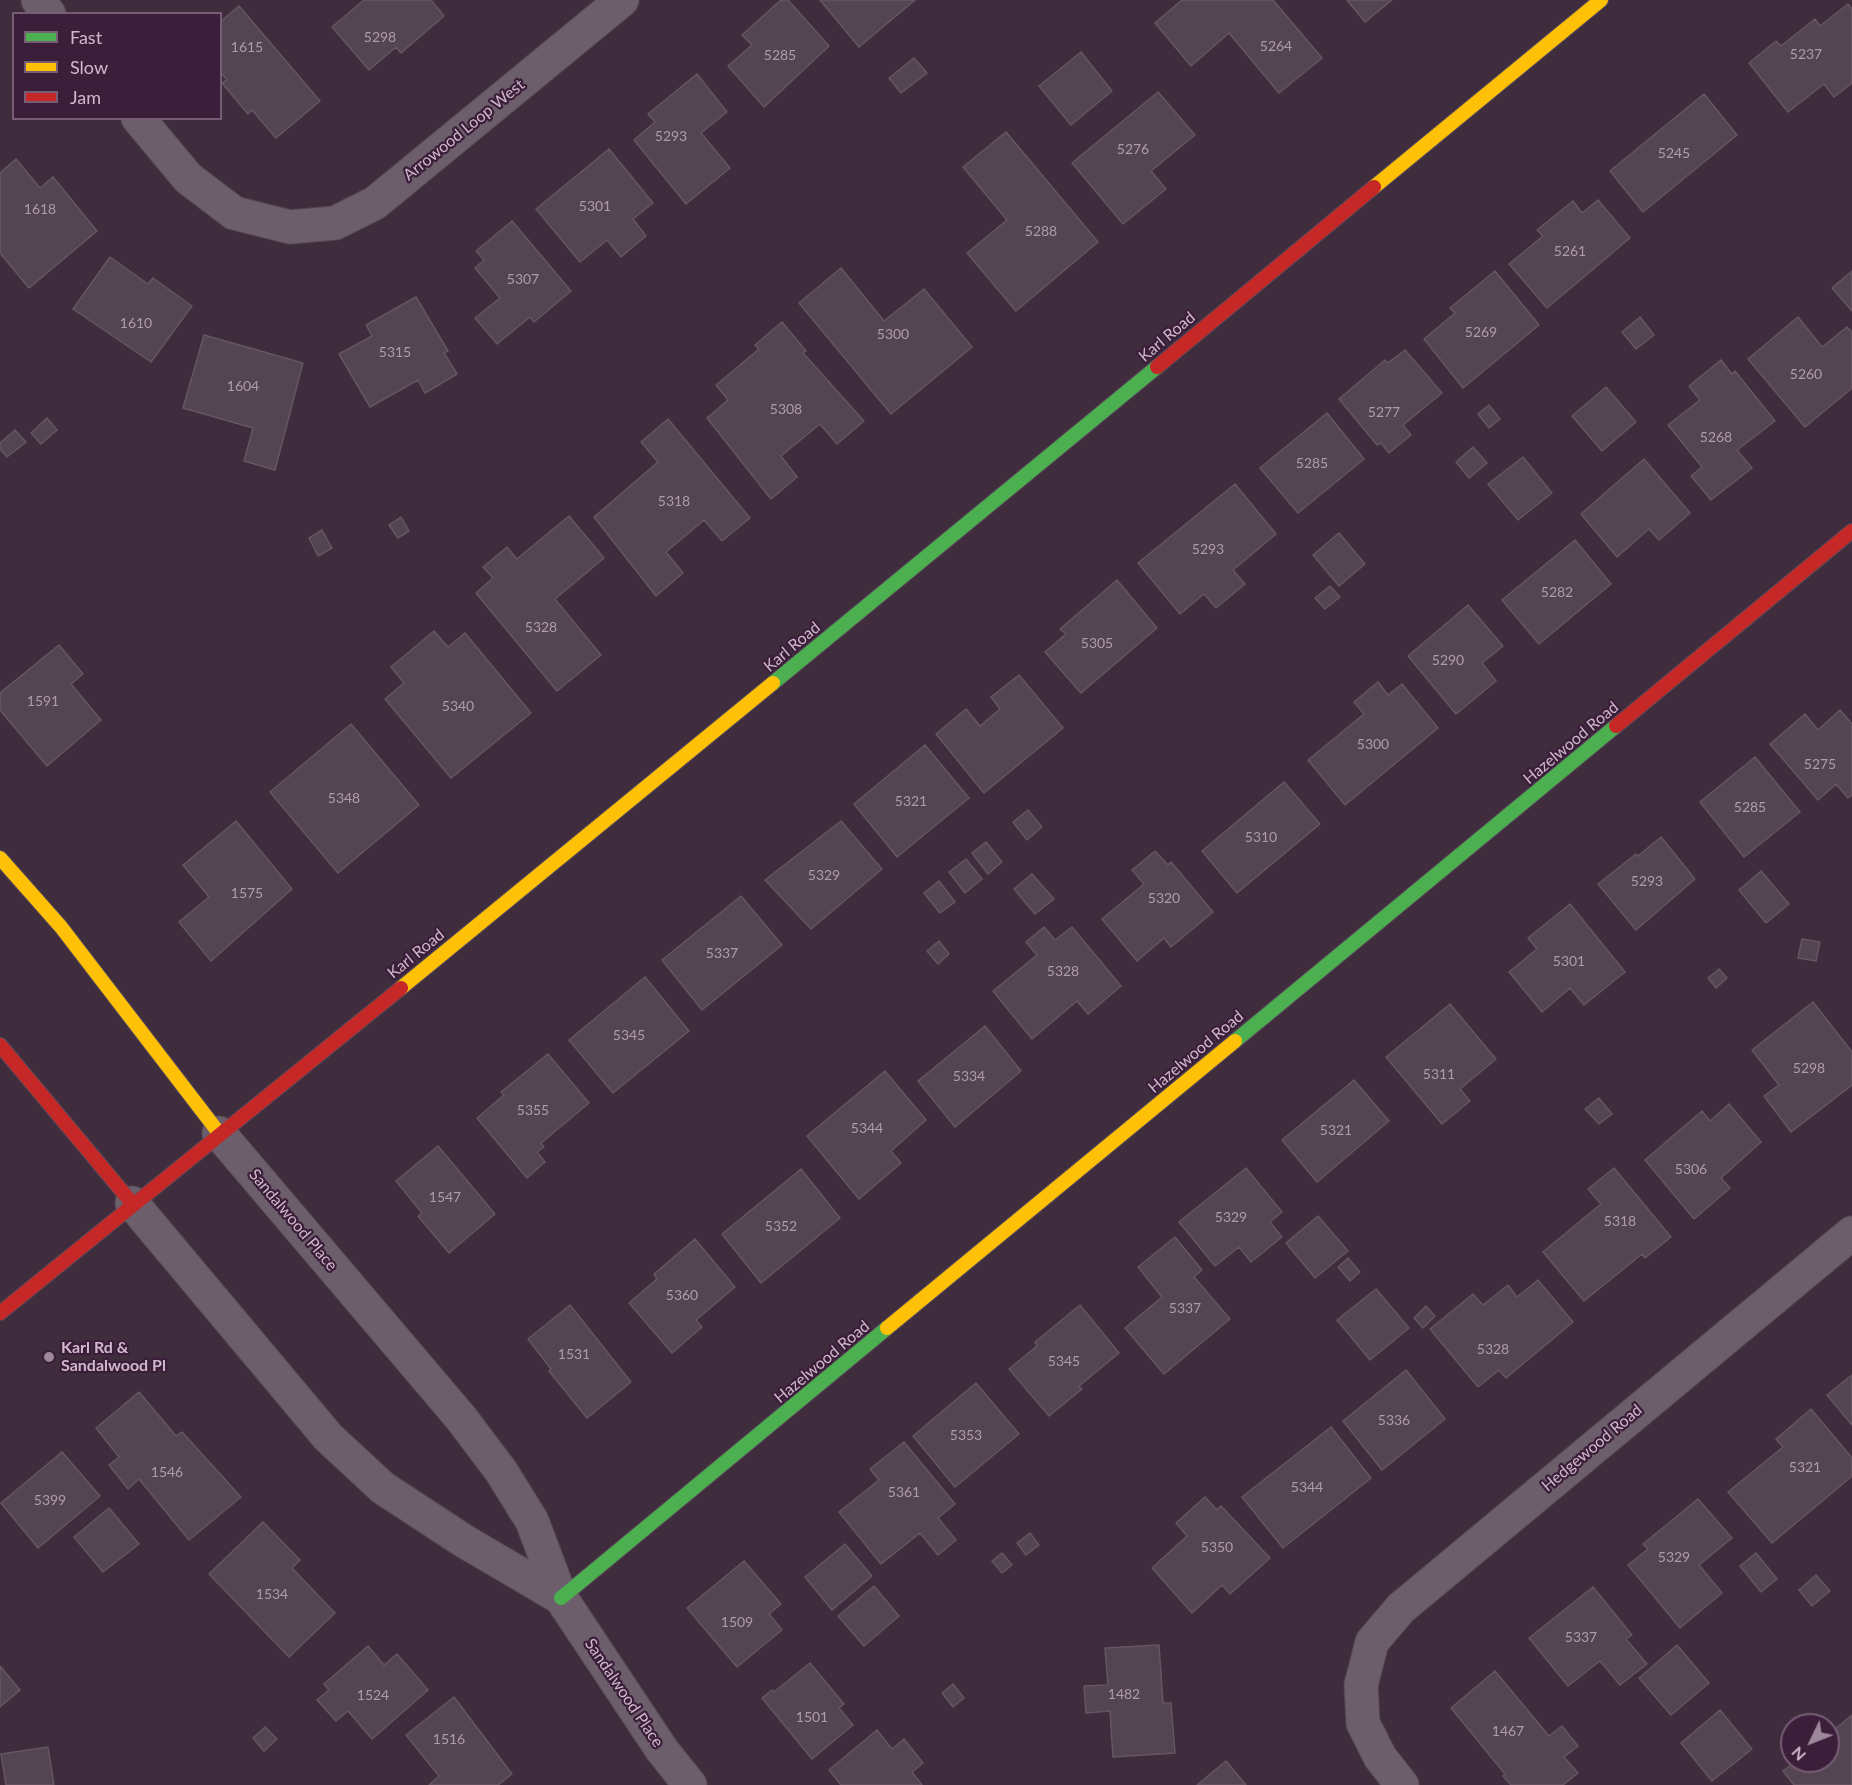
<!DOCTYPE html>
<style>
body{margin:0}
#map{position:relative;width:1852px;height:1785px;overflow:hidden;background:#3f2d3e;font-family:Lato,sans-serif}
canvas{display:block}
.legend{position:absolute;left:12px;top:12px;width:210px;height:108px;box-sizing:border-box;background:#3b1e39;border:2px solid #765c74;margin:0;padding:8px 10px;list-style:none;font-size:18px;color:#cfb8cc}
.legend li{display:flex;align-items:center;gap:12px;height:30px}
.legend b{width:30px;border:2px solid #765c74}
.north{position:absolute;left:1780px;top:1713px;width:60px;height:60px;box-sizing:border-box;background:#3b1e39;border:2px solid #765c74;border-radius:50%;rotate:227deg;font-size:16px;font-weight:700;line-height:24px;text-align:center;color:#cfb8cc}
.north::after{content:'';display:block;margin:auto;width:21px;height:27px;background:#9d879a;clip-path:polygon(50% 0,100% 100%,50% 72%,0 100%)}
</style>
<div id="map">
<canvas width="1852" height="1785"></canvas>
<ul class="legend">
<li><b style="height:8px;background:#4caf50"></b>Fast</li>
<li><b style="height:8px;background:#ffc107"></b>Slow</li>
<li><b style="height:8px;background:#c62828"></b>Jam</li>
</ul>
<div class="north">N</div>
</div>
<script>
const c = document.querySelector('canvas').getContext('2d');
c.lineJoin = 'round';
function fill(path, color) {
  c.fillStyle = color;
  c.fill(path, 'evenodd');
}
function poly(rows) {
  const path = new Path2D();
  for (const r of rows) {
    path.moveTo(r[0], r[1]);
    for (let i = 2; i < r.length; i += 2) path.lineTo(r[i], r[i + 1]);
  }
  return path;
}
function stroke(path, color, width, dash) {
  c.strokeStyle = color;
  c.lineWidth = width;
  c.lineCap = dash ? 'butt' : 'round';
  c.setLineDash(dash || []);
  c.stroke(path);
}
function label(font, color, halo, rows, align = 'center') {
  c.font = font + ' Lato,sans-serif';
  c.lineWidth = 4.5;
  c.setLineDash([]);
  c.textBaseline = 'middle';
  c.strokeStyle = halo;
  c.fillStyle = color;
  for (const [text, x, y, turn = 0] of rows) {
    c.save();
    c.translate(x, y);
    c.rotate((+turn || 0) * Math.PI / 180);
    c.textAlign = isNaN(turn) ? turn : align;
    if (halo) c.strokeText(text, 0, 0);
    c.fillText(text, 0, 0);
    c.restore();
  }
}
const building = poly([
 [364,0,431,0,444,16,401,53,396,47,369,70,332,27,364,0],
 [781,0,788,0,829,46,764,107,728,66,752,45,742,35,781,0],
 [820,0,915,0,859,47,820,0],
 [1182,0,1273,0,1322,58,1279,93,1229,33,1191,66,1155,23,1182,0],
 [1347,0,1392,0,1365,22,1347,0],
 [1848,4,1852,9,1852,83,1834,97,1824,84,1788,112,1749,63,1776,41,1781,46,1815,19,1820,26,1848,4],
 [239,6,320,101,276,138,252,110,248,114,222,83,227,80,220,72,220,22,239,6],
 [1081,52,1112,91,1071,125,1039,86,1081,52],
 [914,58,927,73,901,93,889,78,914,58],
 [697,74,727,112,701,133,730,168,686,204,634,140,655,122,648,114,697,74],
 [1158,92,1195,135,1151,171,1166,189,1123,224,1072,163,1158,92],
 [1704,94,1737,135,1643,212,1610,171,1704,94],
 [1006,132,1098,242,1016,311,967,253,1007,220,963,167,1006,132],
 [609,149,653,203,633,219,646,236,621,257,607,240,580,262,536,209,609,149],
 [16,159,40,188,53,177,97,231,29,288,0,253,0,173,16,159],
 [1598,200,1630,238,1547,308,1509,264,1543,236,1537,230,1573,201,1582,213,1598,200],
 [512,221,571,291,534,322,530,317,497,344,475,318,500,298,475,268,484,260,476,251,512,221],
 [110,257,148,284,153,278,192,306,151,362,73,309,110,257],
 [841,268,884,321,924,289,972,347,891,414,799,303,841,268],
 [1495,271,1539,325,1463,388,1424,339,1455,313,1450,308,1495,271],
 [1852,271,1852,311,1832,288,1852,271],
 [416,297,448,351,444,353,457,374,425,393,418,380,370,407,339,354,372,336,366,325,416,297],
 [1640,317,1654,335,1636,349,1622,332,1640,317],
 [1798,317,1822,347,1847,327,1852,332,1852,388,1805,427,1748,359,1798,317],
 [782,322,806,351,803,353,864,421,837,444,820,424,781,456,797,477,771,499,707,418,728,400,716,385,759,349,755,345,782,322],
 [204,335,303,363,275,470,244,461,253,428,183,408,204,335],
 [1405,350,1442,393,1403,425,1411,435,1389,453,1381,443,1377,445,1339,399,1385,360,1388,363,1405,350],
 [1721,360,1732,374,1735,371,1775,421,1737,450,1752,468,1711,500,1691,476,1702,467,1668,425,1700,400,1689,386,1721,360],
 [1606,387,1636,422,1602,451,1572,416,1606,387],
 [1489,405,1500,419,1489,428,1478,414,1489,405],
 [1327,413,1364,459,1298,513,1260,468,1327,413],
 [47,418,57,430,41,444,31,433,47,418],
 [668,419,750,518,722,541,704,520,666,552,683,573,656,596,594,517,658,462,641,442,668,419],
 [15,430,26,442,7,457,0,449,0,443,15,430],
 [1473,447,1487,463,1469,478,1456,462,1473,447],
 [1523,457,1552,493,1518,520,1488,484,1523,457],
 [1644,459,1690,513,1659,540,1649,529,1617,557,1581,514,1644,459],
 [1235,484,1276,534,1233,570,1245,584,1216,608,1204,594,1180,614,1138,563,1235,484],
 [569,516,604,558,555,599,601,655,557,691,476,593,493,578,483,567,507,547,517,559,569,516],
 [401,517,409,531,398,538,389,525,401,517],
 [322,530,332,548,318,556,309,538,322,530],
 [1339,533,1365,564,1339,586,1313,555,1339,533],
 [1575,540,1611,584,1539,644,1502,600,1575,540],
 [1117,580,1157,628,1081,693,1045,652,1066,634,1060,629,1117,580],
 [1330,586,1340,597,1325,609,1315,598,1330,586],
 [1468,605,1503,646,1482,663,1496,681,1456,714,1408,656,1468,605],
 [434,631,448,647,465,633,531,713,451,778,385,699,404,683,391,667,434,631],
 [59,645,83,674,71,684,101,720,47,766,0,710,0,693,59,645],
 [1019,675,1063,728,984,793,936,734,966,709,980,726,1000,709,991,697,1019,675],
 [1378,682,1388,695,1402,684,1438,728,1345,805,1308,760,1364,714,1354,702,1378,682],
 [1840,710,1852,724,1852,795,1848,798,1836,784,1818,800,1770,744,1805,714,1818,730,1840,710],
 [351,724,419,805,338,873,270,792,351,724],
 [925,745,969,798,897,857,854,804,925,745],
 [1755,757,1800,812,1744,857,1700,802,1755,757],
 [1284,782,1320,824,1237,893,1202,851,1284,782],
 [1028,810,1042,827,1027,840,1013,822,1028,810],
 [236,821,292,889,211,961,179,922,209,897,183,865,236,821],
 [841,821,882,869,811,929,765,880,841,821],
 [1661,837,1695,879,1636,930,1598,884,1636,854,1638,856,1661,837],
 [986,842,1002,862,988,874,972,853,986,842],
 [1155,851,1168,865,1171,862,1213,912,1171,947,1164,938,1137,961,1102,919,1144,884,1132,870,1155,851],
 [966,859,982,879,965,893,949,872,966,859],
 [1761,871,1789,904,1766,923,1739,890,1761,871],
 [1032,874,1054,899,1035,914,1014,889,1032,874],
 [939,881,955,902,940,913,924,893,939,881],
 [741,896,782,945,702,1010,662,960,741,896],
 [1570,904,1625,972,1584,1005,1570,988,1542,1012,1509,972,1537,949,1528,938,1570,904],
 [1044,927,1055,940,1072,927,1121,986,1088,1014,1077,1001,1032,1039,993,991,1037,955,1026,942,1044,927],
 [1802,939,1820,942,1816,961,1798,958,1802,939],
 [939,941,949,954,938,964,927,951,939,941],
 [1719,969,1727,978,1716,988,1708,978,1719,969],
 [645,977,689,1031,613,1093,569,1040,645,977],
 [1813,1002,1852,1052,1852,1085,1791,1132,1764,1096,1779,1085,1752,1050,1813,1002],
 [1450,1004,1496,1059,1460,1089,1470,1101,1442,1124,1386,1057,1450,1004],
 [985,1026,1021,1071,955,1127,918,1081,985,1026],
 [548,1054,589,1103,541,1143,544,1147,537,1152,545,1162,527,1178,477,1118,504,1095,501,1092,548,1054],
 [885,1071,926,1120,891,1151,901,1163,859,1199,807,1136,885,1071],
 [1354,1080,1389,1121,1317,1182,1282,1140,1354,1080],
 [1599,1098,1612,1114,1599,1124,1585,1109,1599,1098],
 [1729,1104,1761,1142,1721,1178,1730,1188,1694,1219,1645,1160,1702,1111,1710,1121,1729,1104],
 [438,1146,495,1214,449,1253,418,1216,422,1213,396,1181,438,1146],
 [1246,1168,1282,1212,1270,1222,1282,1237,1251,1262,1239,1247,1215,1266,1179,1222,1246,1168],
 [1614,1168,1671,1237,1645,1258,1642,1254,1584,1301,1543,1252,1601,1204,1588,1189,1614,1168],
 [801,1169,840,1218,761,1283,722,1234,801,1169],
 [1318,1216,1348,1251,1315,1278,1286,1243,1318,1216],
 [1175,1237,1202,1270,1194,1277,1230,1319,1164,1374,1125,1328,1162,1297,1138,1267,1175,1237],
 [695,1239,735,1287,696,1320,702,1327,672,1353,629,1303,657,1279,654,1274,695,1239],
 [1348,1258,1360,1272,1350,1281,1338,1267,1348,1258],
 [1538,1280,1573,1322,1506,1378,1499,1370,1478,1387,1430,1329,1473,1294,1483,1305,1508,1285,1517,1297,1538,1280],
 [1376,1289,1409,1328,1370,1360,1337,1320,1376,1289],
 [570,1305,631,1382,587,1418,549,1371,551,1369,528,1339,570,1305],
 [1080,1305,1119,1353,1079,1386,1082,1389,1049,1416,1009,1369,1037,1346,1035,1342,1080,1305],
 [1426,1306,1435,1316,1423,1328,1414,1318,1426,1306],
 [1406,1370,1445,1419,1382,1470,1343,1421,1406,1370],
 [1852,1375,1852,1425,1827,1395,1852,1375],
 [976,1383,1019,1434,955,1487,913,1436,976,1383],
 [139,1392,176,1436,182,1432,241,1497,189,1540,139,1479,128,1489,109,1465,119,1457,96,1428,139,1392],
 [1811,1409,1852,1458,1852,1476,1772,1543,1728,1492,1783,1447,1776,1439,1811,1409],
 [1331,1427,1371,1478,1283,1548,1242,1497,1331,1427],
 [904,1442,955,1504,938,1518,956,1540,938,1555,920,1533,881,1564,839,1512,879,1480,870,1469,904,1442],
 [62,1452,100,1496,38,1548,1,1503,62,1452],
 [1205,1497,1217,1510,1221,1506,1270,1558,1230,1594,1222,1585,1192,1613,1152,1568,1187,1536,1176,1523,1205,1497],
 [1698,1499,1732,1538,1699,1565,1722,1593,1680,1628,1628,1565,1648,1549,1643,1544,1698,1499],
 [109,1508,139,1544,103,1572,74,1537,109,1508],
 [263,1522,300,1560,292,1568,335,1613,289,1657,209,1574,263,1522],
 [1030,1533,1039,1545,1026,1555,1017,1543,1030,1533],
 [845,1544,872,1576,832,1610,805,1577,845,1544],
 [1002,1553,1012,1565,1002,1573,992,1561,1002,1553],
 [1756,1553,1777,1579,1761,1592,1740,1566,1756,1553],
 [744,1561,781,1604,769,1614,782,1630,737,1667,687,1608,744,1561],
 [1816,1575,1830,1591,1812,1606,1799,1590,1816,1575],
 [874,1586,899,1616,864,1646,838,1616,874,1586],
 [1593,1587,1632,1635,1626,1639,1647,1664,1620,1685,1600,1661,1568,1686,1529,1638,1593,1587],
 [1159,1645,1163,1703,1171,1703,1175,1753,1113,1757,1110,1711,1086,1713,1084,1686,1108,1685,1105,1648,1159,1645],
 [1677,1645,1709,1683,1671,1715,1639,1678,1677,1645],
 [368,1646,384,1665,397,1654,428,1690,372,1739,348,1711,336,1721,317,1700,329,1690,324,1684,368,1646],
 [810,1663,844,1704,839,1708,853,1725,812,1759,762,1698,772,1690,774,1692,810,1663],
 [0,1666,20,1690,0,1707,0,1666],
 [1495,1671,1549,1736,1562,1726,1578,1746,1564,1757,1578,1773,1563,1785,1511,1785,1503,1776,1505,1774,1451,1708,1495,1671],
 [953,1684,964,1698,953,1707,942,1693,953,1684],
 [454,1697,512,1774,498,1785,429,1785,439,1776,406,1735,454,1697],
 [1720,1710,1752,1749,1712,1781,1681,1743,1720,1710],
 [1852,1715,1852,1785,1794,1785,1783,1771,1796,1761,1828,1761,1828,1735,1852,1715],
 [265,1727,277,1739,264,1751,253,1738,265,1727],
 [877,1730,892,1749,904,1739,923,1763,912,1772,922,1785,841,1785,829,1770,877,1730],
 [48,1747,54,1785,6,1785,1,1754,48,1747],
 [1226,1761,1246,1785,1197,1785,1226,1761]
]);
fill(building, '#544553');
stroke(building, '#665564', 1.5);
const street = poly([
 [38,0,49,14],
 [138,118,188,178,234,213,290,227,335,223,375,203,622,0],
 [219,1133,461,1418,501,1471,532,1521,561,1598,662,1750,690,1785],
 [132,1203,328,1437,383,1488,464,1541,561,1598],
 [1402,1785,1380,1757,1363,1723,1361,1685,1372,1642,1401,1608,1852,1233]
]);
const fast = poly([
 [773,683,1157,367],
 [1235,1041,1616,726],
 [561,1598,887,1328]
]);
const slow = poly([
 [1374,187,1601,0],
 [0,858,61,927,219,1133],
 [401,988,773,683],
 [887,1328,1235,1041]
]);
const jam = poly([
 [1157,367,1374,187],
 [1616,726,1852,531],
 [0,1045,132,1203],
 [0,1313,401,988]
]);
stroke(street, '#574a57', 35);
stroke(fast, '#574a57', 16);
stroke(slow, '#574a57', 16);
stroke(jam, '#574a57', 16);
stroke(street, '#6c5e6a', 33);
stroke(fast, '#4caf50', 14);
stroke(slow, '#ffc107', 14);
stroke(jam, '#c62828', 14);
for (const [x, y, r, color] of [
 [49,1357,6,"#9d879a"]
]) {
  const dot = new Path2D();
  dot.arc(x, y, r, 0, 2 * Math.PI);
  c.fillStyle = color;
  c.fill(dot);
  stroke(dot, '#3b1e39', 2);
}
label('14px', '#b09bae', null, [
 ["5298",380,37],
 ["5264",1276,46],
 ["1615",247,47],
 ["5237",1806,54],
 ["5285",780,55],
 ["5293",671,136],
 ["5276",1133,149],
 ["5245",1674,153],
 ["5301",595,206],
 ["1618",40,209],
 ["5288",1041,231],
 ["5261",1570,251],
 ["5307",523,279],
 ["1610",136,323],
 ["5269",1481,332],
 ["5300",893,334],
 ["5315",395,352],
 ["5260",1806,374],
 ["1604",243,386],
 ["5308",786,409],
 ["5277",1384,412],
 ["5268",1716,437],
 ["5285",1312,463],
 ["5318",674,501],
 ["5293",1208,549],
 ["5282",1557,592],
 ["5328",541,627],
 ["5305",1097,643],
 ["5290",1448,660],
 ["1591",43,701],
 ["5340",458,706],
 ["5300",1373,744],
 ["5275",1820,764],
 ["5348",344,798],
 ["5321",911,801],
 ["5285",1750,807],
 ["5310",1261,837],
 ["5329",824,875],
 ["5293",1647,881],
 ["1575",247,893],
 ["5320",1164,898],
 ["5337",722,953],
 ["5301",1569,961],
 ["5328",1063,971],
 ["5345",629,1035],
 ["5298",1809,1068],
 ["5311",1439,1074],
 ["5334",969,1076],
 ["5355",533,1110],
 ["5344",867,1128],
 ["5321",1336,1130],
 ["5306",1691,1169],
 ["1547",445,1197],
 ["5329",1231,1217],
 ["5318",1620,1221],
 ["5352",781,1226],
 ["5360",682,1295],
 ["5337",1185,1308],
 ["5328",1493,1349],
 ["1531",574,1354],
 ["5345",1064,1361],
 ["5336",1394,1420],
 ["5353",966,1435],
 ["5321",1805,1467],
 ["1546",167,1472],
 ["5344",1307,1487],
 ["5361",904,1492],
 ["5399",50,1500],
 ["5350",1217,1547],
 ["5329",1674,1557],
 ["1534",272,1594],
 ["1509",737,1622],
 ["5337",1581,1637],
 ["1482",1124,1694],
 ["1524",373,1695],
 ["1501",812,1717],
 ["1467",1508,1731],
 ["1516",449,1739]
]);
label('16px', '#cfb8cc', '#3b1e39', [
 ["Arrowood Loop West",464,130,-39],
 ["Karl Road",1167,337,-40],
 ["Karl Road",792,647,-40],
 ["Hazelwood Road",1571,743,-40],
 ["Karl Road",416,954,-39],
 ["Hazelwood Road",1196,1052,-40],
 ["Sandalwood Place",293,1220,50],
 ["Hazelwood Road",822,1362,-40],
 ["Hedgewood Road",1592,1448,-40],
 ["Sandalwood Place",624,1693,56]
]);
label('bold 16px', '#cfb8cc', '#3b1e39', [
 ["Karl Rd &",61,1348],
 ["Sandalwood Pl",61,1366]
], 'left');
</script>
